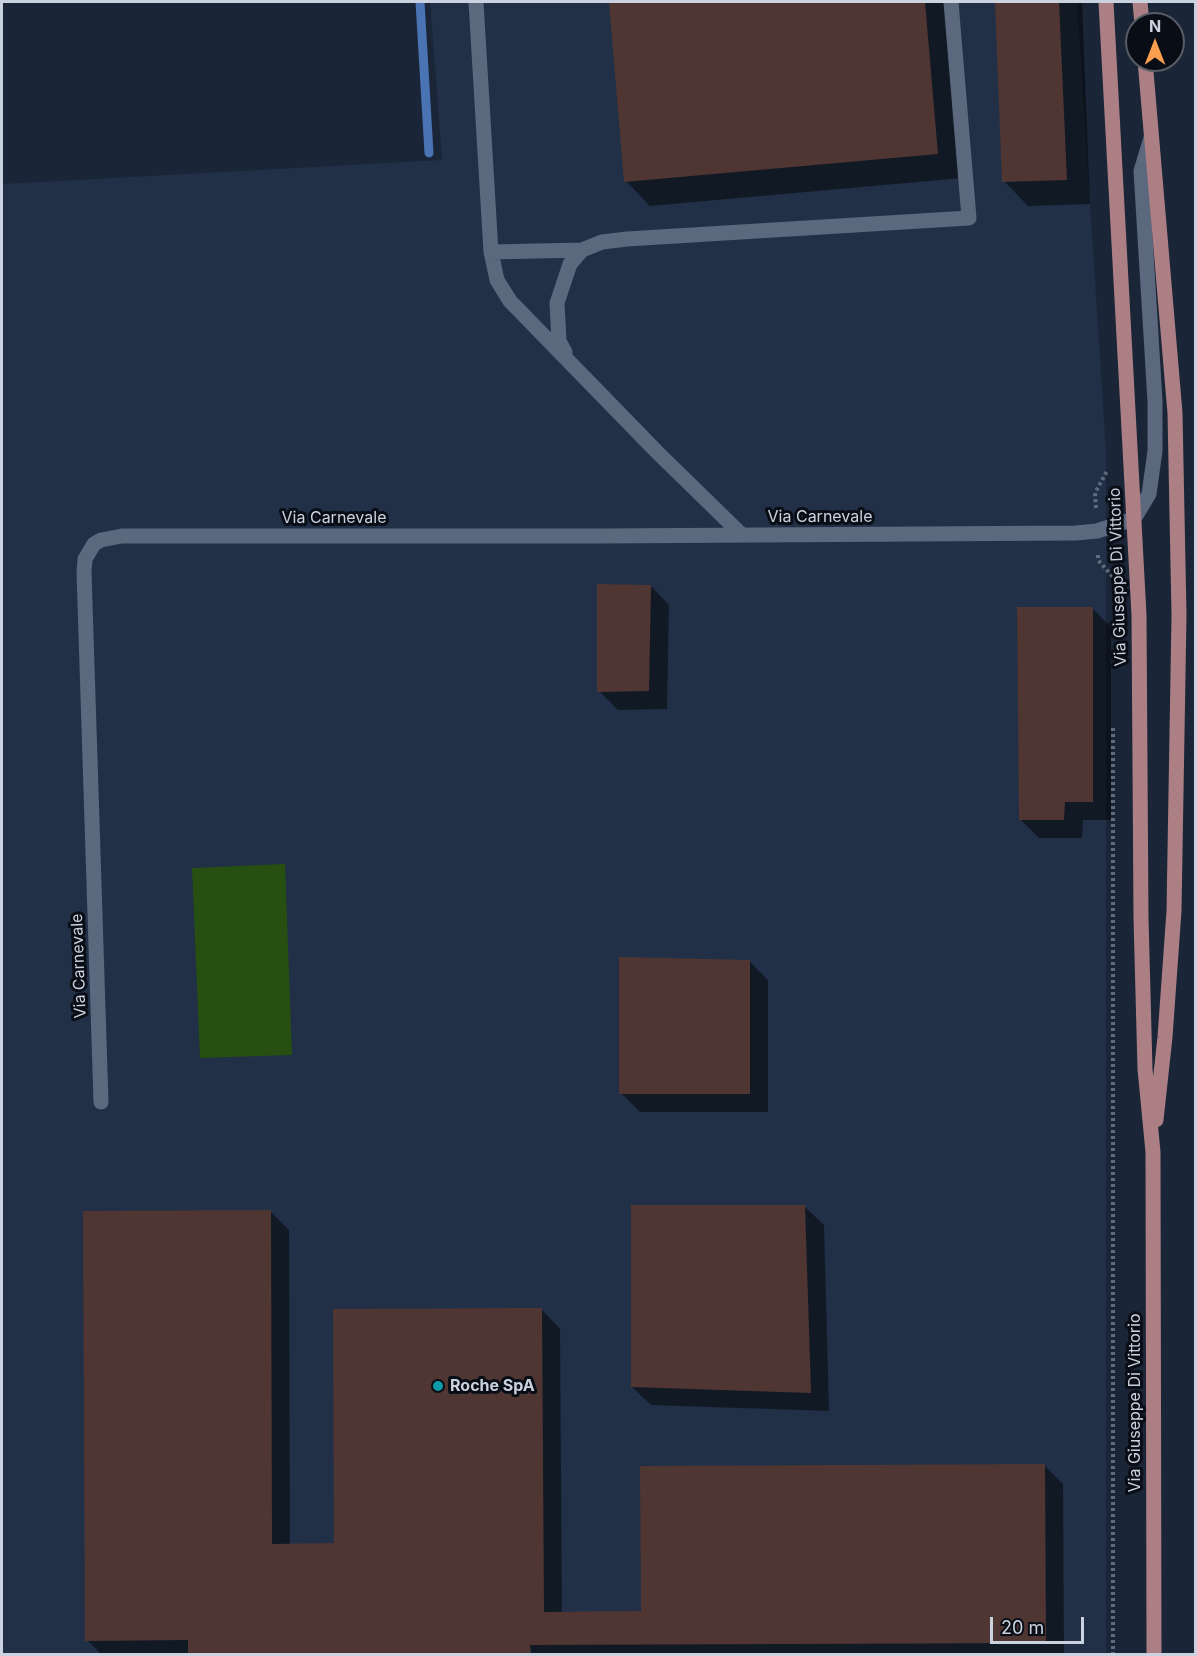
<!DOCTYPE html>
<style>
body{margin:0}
#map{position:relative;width:1197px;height:1656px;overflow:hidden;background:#1a2537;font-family:Inter,sans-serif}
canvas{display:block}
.frame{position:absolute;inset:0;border:3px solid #cbd2df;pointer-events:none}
.north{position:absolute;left:1125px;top:12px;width:60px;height:60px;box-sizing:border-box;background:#090e16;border:2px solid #575c66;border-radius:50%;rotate:0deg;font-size:16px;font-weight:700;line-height:24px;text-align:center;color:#cbd2df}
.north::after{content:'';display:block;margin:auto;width:21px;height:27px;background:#f99f4d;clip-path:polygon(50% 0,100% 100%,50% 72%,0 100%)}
.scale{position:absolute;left:990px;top:1617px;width:94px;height:27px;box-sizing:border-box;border:3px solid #cbd2df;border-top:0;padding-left:8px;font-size:18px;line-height:21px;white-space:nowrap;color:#cbd2df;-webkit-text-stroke:4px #090e16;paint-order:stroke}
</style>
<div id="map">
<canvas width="1197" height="1656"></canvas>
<div class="frame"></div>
<div class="north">N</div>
<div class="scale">20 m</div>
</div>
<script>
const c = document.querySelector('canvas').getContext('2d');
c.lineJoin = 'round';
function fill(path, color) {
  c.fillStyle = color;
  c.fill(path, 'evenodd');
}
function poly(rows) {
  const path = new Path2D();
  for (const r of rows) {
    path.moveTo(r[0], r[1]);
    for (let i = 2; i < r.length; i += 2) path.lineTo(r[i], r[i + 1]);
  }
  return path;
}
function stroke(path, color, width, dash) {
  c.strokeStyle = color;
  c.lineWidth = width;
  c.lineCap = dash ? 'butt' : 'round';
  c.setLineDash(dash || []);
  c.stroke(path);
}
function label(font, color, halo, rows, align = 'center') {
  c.font = font + ' Inter,sans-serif';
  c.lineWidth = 6;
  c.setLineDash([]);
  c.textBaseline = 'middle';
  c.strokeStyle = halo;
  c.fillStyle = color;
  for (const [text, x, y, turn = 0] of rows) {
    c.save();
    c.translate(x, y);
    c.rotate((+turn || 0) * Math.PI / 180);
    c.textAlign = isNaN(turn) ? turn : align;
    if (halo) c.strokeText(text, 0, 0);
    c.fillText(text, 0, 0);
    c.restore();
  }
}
fill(poly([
 [430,2,1077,2,1106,451,1106,1654,2,1654,2,184,442,160]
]), '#213047');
fill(poly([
 [285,864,292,1055,200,1058,192,868]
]), '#274f11');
fill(poly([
 [610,2,946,2,962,178,650,206,626,181],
 [996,2,1082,2,1090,204,1028,206,1004,181],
 [651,586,669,605,667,709,618,710,599,691],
 [1092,608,1111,627,1111,820,1083,820,1082,838,1039,838,1020,819],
 [749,961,768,980,768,1112,640,1112,621,1093],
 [805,1207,824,1225,829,1411,651,1405,632,1387],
 [270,1211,289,1230,290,1545,336,1545,542,1310,560,1329,562,1613,642,1613,1044,1465,1063,1484,1064,1654,101,1654,87,1640]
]), '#0007');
stroke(poly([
 [420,2,429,153]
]), '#4a73b3', 9);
fill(poly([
 [609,2,925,2,938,154,624,182],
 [995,2,1059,2,1067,180,1002,182],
 [597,584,651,585,649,691,597,692],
 [1017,607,1093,607,1093,802,1065,802,1064,820,1019,820],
 [619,957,750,960,750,1094,619,1094],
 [631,1205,805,1205,811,1393,631,1387],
 [271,1210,272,1544,334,1543,333,1309,542,1308,544,1612,641,1611,640,1466,1045,1464,1046,1643,530,1645,531,1654,188,1654,188,1640,85,1641,83,1211]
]), '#503632');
stroke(poly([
 [1096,508,1095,493,1107,471],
 [1098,555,1098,560,1113,577],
 [1113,728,1113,1654]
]), '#616b7b', 4, [3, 3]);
stroke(poly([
 [476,2,491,252,497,280,510,301,657,452,742,535],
 [491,252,582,250,602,242,627,239,969,218,951,2],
 [565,352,559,341,557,303,570,264,582,250],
 [101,1102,84,572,85,559,94,544,101,540,122,536,601,536,1076,533,1097,531,1134,519,1149,494,1155,451,1155,401,1141,171,1151,138]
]), '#5b687e', 15);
stroke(poly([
 [1106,2,1139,615,1141,918,1145,1069,1153,1152,1154,1654],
 [1140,2,1142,24],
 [1145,60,1175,413,1179,615,1174,911,1165,1037,1156,1120]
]), '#ab7f83', 15);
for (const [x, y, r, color] of [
 [438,1386,6,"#0f9aa8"]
]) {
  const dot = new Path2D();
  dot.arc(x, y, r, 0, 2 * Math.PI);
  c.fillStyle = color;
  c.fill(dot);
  stroke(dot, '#090e16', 2);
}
label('16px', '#cbd2df', '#090e16', [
 ["Via Carnevale",820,517],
 ["Via Carnevale",334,518],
 ["Via Giuseppe Di Vittorio",1118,577,-92],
 ["Via Carnevale",79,966,-92],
 ["Via Giuseppe Di Vittorio",1135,1403,-90]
]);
label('bold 16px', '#cbd2df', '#090e16', [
 ["Roche SpA",450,1386]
], 'left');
</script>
